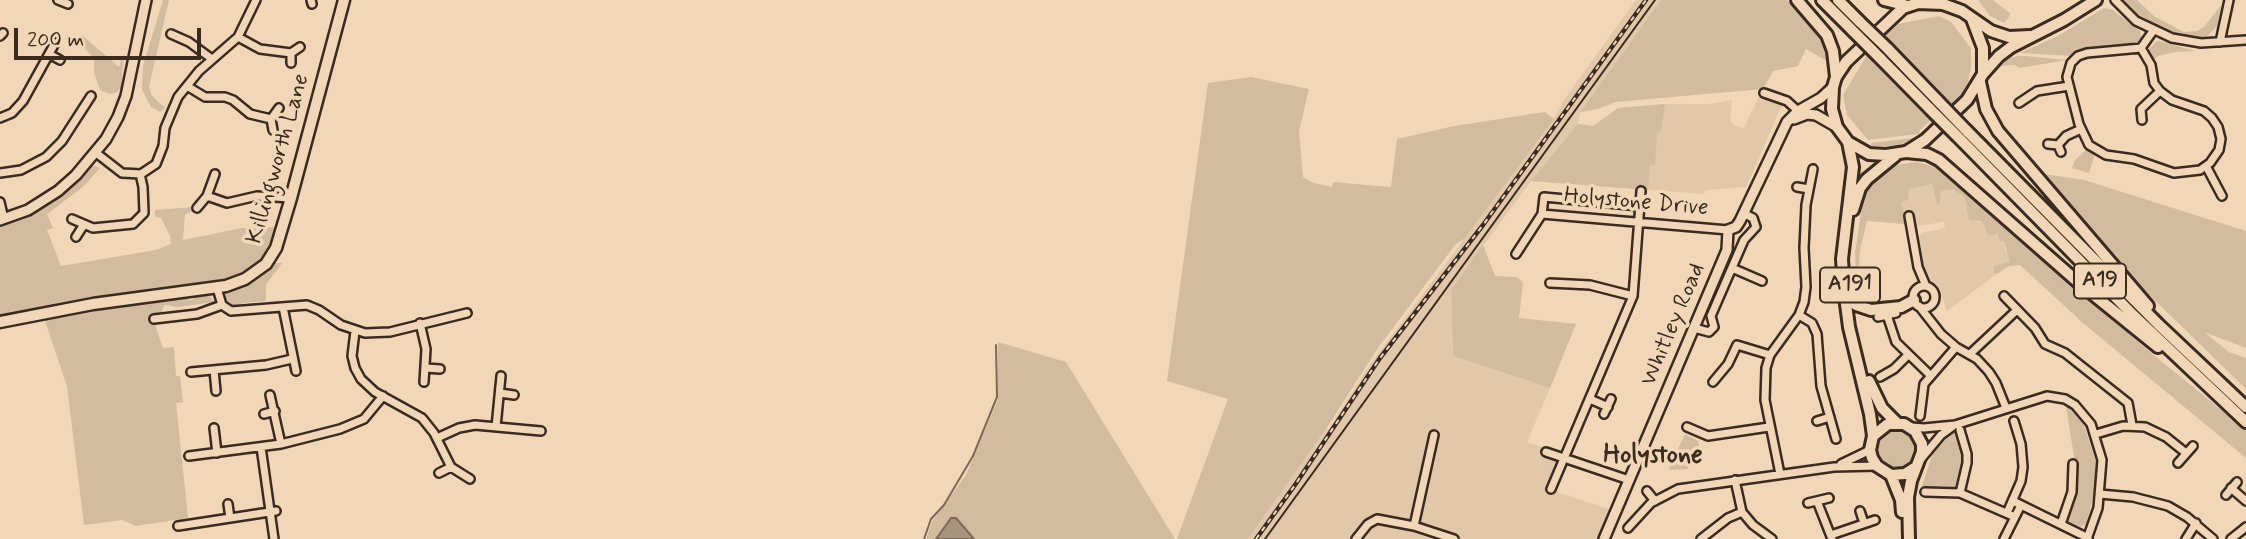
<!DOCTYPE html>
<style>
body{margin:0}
#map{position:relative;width:2246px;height:539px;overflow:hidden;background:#f1d7b8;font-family:Mynerve,sans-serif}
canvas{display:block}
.scale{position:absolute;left:14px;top:28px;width:187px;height:32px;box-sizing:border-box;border:4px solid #3b2a1e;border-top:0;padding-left:9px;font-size:21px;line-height:24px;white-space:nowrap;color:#3b2a1e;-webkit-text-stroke:5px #f1d7b8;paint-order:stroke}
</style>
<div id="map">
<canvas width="2246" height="539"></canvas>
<div class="scale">200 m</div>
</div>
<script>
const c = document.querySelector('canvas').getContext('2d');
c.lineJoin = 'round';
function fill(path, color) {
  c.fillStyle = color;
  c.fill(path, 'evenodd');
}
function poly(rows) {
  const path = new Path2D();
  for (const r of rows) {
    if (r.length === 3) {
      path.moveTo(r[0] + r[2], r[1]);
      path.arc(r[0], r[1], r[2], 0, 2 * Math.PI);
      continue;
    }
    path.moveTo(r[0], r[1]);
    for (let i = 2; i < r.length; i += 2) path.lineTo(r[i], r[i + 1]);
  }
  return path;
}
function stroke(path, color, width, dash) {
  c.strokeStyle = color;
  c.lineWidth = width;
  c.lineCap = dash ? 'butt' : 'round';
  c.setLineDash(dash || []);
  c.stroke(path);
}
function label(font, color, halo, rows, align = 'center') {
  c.font = font + ' Mynerve,sans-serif';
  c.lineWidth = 7;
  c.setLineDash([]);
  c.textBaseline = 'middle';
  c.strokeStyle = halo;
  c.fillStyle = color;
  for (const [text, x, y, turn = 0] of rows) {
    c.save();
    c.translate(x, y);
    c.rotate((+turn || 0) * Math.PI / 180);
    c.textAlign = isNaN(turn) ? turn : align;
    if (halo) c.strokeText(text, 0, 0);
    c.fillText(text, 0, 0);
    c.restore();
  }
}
fill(poly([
 [1636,0,1661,0,1580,112,1578,124,1593,126,1618,108,1665,104,1709,104,1732,100,1730,122,1743,129,1760,95,1782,105,1746,187,1705,190,1704,194,1531,181,1451,290,1453,356,1550,388,1527,442,1567,456,1554,491,1609,509,1598,539,1248,539,1325,430,1329,429,1366,370,1554,119,1563,101],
 [1904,171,1953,189,1965,198,1975,220,1984,225,1988,236,1998,234,2004,240,2006,252,2008,252,2011,262,1994,266,1994,273,1997,274,1947,311,1938,285,1930,283,1924,278,1917,240,1922,233,1945,228,1944,222,1917,226,1910,215,1904,216,1906,224,1873,221,1880,198]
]), '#e2c8ab');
fill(poly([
 [163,0,169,0,149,87,152,96,165,108,160,112,151,107,142,90,143,66],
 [1661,0,1787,0,1823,41,1827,61,1806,49,1798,66,1773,71,1763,89,1616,102,1598,109,1580,112],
 [1978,0,1993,0,2011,14,2004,23,1990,16],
 [2123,0,2137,0,2155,17,2184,32,2197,31,2204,27,2221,5,2217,26,2206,37,2200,38,2170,33,2155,27,2134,12],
 [2104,8,2113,10,2140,31,2142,40,2129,47,2078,53,2073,56,2020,53,2058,36],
 [1939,16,1951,22,1971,48,1971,68,1968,82,1961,94,1952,104,1885,36,1898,24],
 [83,36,119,67,124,53,121,88,116,93,110,94,100,90,94,73,94,58,82,46,70,39],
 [2157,41,2160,41,2195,51,2175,52,2158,56,2152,61,2148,50],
 [1867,55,1931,120,1920,130,1919,134,1868,140,1847,115,1843,95],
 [2018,56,2025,56,2068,60,2019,68,2015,65,2000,66,2010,58],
 [1251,77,1309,89,1299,131,1303,177,1314,183,1332,187,1333,182,1391,187,1397,139,1454,126,1545,112,1554,119,1465,238,1455,245,1378,348,1326,429,1248,539,1177,539,1228,399,1167,381,1208,83],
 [1665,104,1661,131,1657,132,1655,165,1650,165,1648,190,1531,181,1578,124,1593,126,1618,108],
 [1914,138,1898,146,1871,146,1871,143],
 [2087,149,2095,154,2089,173,2072,168,2075,160],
 [1915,162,1940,168,2145,348,2246,430,2246,458,2083,323,2020,265,2009,266,1997,274,1994,273,1994,266,2010,262,2004,241,2000,241,1998,234,1988,236,1984,225,1980,221,1969,220,1965,198,1953,189,1941,191,1940,203,1937,204,1932,184,1909,189,1908,200,1901,202,1906,224,1867,221,1860,250,1857,299,1855,253,1863,199,1871,183,1885,171,1897,165],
 [95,166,100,168,83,187,47,214,53,228,47,230,61,266,156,250,171,244,170,236,161,218,155,217,155,210,194,207,194,211,185,214,183,240,242,228,276,227,272,243,260,260,253,267,222,282,0,318,0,226,19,220,39,209,66,190,88,168],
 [2037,173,2084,180,2246,231,2246,348,2204,332,2229,352,2246,358,2246,389,2135,281],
 [1483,245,1495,276,1517,277,1523,283,1519,318,1576,324,1550,388,1453,356,1451,290],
 [273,263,282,263,266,285,266,301,243,303,235,307,228,304,225,296,228,291,256,278],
 [204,295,210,296,214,302,178,307,164,305,161,315,152,316,163,348,174,347,176,376,180,376,183,402,176,403,188,518,136,526,122,520,84,525,67,386,44,318,109,306,188,297,189,300,194,299,194,296],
 [998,342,1066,362,1175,539,926,539,932,522,966,475,998,400],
 [2066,406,2077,415,2085,428,2096,462,2095,485,2090,511,2086,524,2081,527,2065,520,2075,463],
 [1897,449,20],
 [1957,429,1964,451,1964,468,1956,488,1940,486,1935,489,1921,489,1932,455,1945,437],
 [1685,434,1698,441,1699,445,1688,469,1668,470]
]), '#d3bb9f');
const water = poly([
 [951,518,956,518,974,539,936,539,951,518]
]);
fill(water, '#a8937c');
stroke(water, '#7c6956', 2);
stroke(poly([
 [924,539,931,519,944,505,973,456,997,397,996,345]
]), '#7c6956', 2);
const minor = poly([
 [58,0,68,4],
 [311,0,312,4],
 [2115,0,2136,21,2172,38,2201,43,2246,40],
 [171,34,189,42,212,59],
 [0,36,3,33],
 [238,37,260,49,291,53],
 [2220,42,2229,0],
 [2141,48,2151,65,2154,83,2160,91,2172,100,2204,111,2212,118,2218,127,2221,139,2219,150,2210,163,2200,170,2174,173,2134,159,2106,155,2089,145,2079,124,2067,77,2071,63,2078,56,2087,53,2141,48,2153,31],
 [49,54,60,60],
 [291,63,291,53,300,47],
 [187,86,205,97,225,97,233,100,250,114,271,119],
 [1764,93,1787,101,1798,111],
 [2019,103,2037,91,2069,86],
 [0,118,12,113,23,101,55,43],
 [2142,120,2141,109,2160,91],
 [273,130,271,119,279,108],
 [2048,144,2058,145,2061,152],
 [2058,145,2066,136,2081,129],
 [95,152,122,173,141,174,156,164,163,146,165,128,178,97,199,71,238,37,256,0],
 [2206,166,2222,196],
 [0,173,21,170,46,157,62,141,91,96],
 [1797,187,1809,189],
 [207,196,227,203,257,196,291,198],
 [0,202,4,219],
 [197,208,207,196,215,174],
 [1542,214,1728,230],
 [1909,216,1918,267,1926,286],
 [72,219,93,228,133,224,144,213,143,187,140,174],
 [76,237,83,226],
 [1516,254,1542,214,1544,197,1640,206],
 [1732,268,1762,281],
 [1550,283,1590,285,1633,296],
 [1924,297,11],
 [217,288,222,305,231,311,307,305,319,310,341,325,365,333,390,332,467,313],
 [2004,296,2035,328,2045,344,2065,353,2128,403,2132,425],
 [1919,306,1941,334,1956,347,1977,359,1989,372,1996,383,2006,408],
 [283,307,296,371],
 [1799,315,1812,323,1817,334,1821,386,1836,439],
 [1887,315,1896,342,1930,375],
 [1878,317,1896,313],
 [154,319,197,314,222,305],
 [420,323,426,349,424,382],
 [1694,328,1709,332,1714,327,1711,316,1744,240,1756,227,1753,218,1743,213],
 [355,331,352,356,355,368,361,379,375,392,422,418,434,433,451,467,470,479],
 [1970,354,2017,310],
 [426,368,440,369],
 [214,370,216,391],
 [191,372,266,365,292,359],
 [1880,377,1894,369,1908,355],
 [1713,382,1728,364,1737,345,1770,355],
 [500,393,514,395],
 [270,395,281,444],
 [1590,399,1608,407],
 [264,414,275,411],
 [1604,414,1611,399],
 [1920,416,1924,384,1956,347],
 [1817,421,1830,417],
 [496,427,501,376],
 [1687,427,1708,436,1769,427],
 [1911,427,1924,428,1955,425,2047,396,2065,399,2075,405,2091,424,2102,460,2098,508,2087,539],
 [214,428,217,453],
 [2096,434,2123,426,2145,427,2166,437,2186,453],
 [437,438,459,428,475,425,541,431],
 [261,447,274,539],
 [1546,452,1629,480],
 [189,456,281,444,340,429,364,419,383,396],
 [1921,459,1941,435,1952,427],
 [2178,463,2193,446],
 [1841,464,1870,450],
 [439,473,451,467],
 [1780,474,1765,400,1766,368,1770,355,1799,315,1804,302,1806,287,1804,248,1806,205,1813,169],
 [1735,480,1742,512,1753,525,1772,539],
 [2231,488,2246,501],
 [1551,489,1633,296,1641,191],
 [1647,491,1655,501],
 [1925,492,1960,493,2015,517],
 [1960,493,1967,463,1967,454,1960,430],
 [2100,494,2133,497,2168,506,2187,517,2213,539],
 [2226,495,2237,482],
 [1817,501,1832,539],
 [2013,501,2088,538],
 [1808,503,1829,498],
 [228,504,230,518],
 [1860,511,1864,523],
 [2007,513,2021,481,2023,467,2021,444,2014,421],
 [2061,524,2072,492,2073,464],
 [178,526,276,511],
 [1414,526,1434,435],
 [1628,528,1651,503,1678,489,1834,467,1877,466],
 [1831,535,1875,520],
 [1356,539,1368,524,1377,519,1414,526,1454,539],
 [1701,539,1728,518,1742,512],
 [2004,539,2021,505],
 [2186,539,2196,523],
 [2231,539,2246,527]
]);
const tertiary = poly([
 [1794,119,1807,114,1816,115,1837,127],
 [0,220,28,210,58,191,76,175,106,139,118,117,126,96,146,0],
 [1604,539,1727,250,1728,230,1736,227,1740,221,1787,122,1798,111,1821,98,1833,87]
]);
const secondary = poly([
 [0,322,93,304,226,286,245,279,266,264,276,248,291,198,344,0]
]);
const primary = poly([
 [1972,19,1983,48,1983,74,1967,100,1925,140,1906,152,1886,155,1869,154,1848,142,1837,127,1832,109,1833,87,1836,77,1846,62,1903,8,1918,3,1943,4,1962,11,1991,31,2009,37,2030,36],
 [1983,74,1999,56,2011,47,2064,20,2096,0],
 [1848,142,1853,167,1842,259,1844,289,1849,327,1870,414,1873,436,1870,450,1872,458,1877,466,1891,475,1905,474,1916,467],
 [1853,210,1860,188,1867,179,1895,156],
 [1852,301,1856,305,1871,310,1901,307,1914,300],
 [1869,381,1882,408,1897,423],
 [1873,436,1888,424,1904,424,1915,431,1922,444,1922,452,1911,481,1908,497,1909,539],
 [1891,475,1901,500,1902,512]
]);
const trunk = poly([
 [1797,0,1827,35,1833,51,1836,77],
 [1822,0,1853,31],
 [1838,0,1860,22],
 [1884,0,1908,6],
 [1887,48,1938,101],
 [1878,56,1930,109],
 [1980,82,1986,109,1998,131,2148,306],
 [1967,131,2158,324,2246,407],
 [1958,137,2134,316,2246,422],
 [1906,152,1927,154,1939,160,2079,283,2158,347]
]);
stroke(minor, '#3b2a1e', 12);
stroke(tertiary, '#3b2a1e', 14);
stroke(secondary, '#3b2a1e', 15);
stroke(primary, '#3b2a1e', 16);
stroke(trunk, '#3b2a1e', 16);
stroke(minor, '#f1d7b8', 7);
stroke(tertiary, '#f1d7b8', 9);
stroke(secondary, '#f1d7b8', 10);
stroke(primary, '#f1d7b8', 10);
stroke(trunk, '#f1d7b8', 10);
stroke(poly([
 [1265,539,1655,0]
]), '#3b2a1e', 2);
const rail = poly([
 [1256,539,1295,485,1380,358,1483,225,1646,0]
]);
stroke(rail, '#3b2a1e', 4.5);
stroke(rail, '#f1d7b8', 2, [5]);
const trunkBridge = poly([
 [1860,22,1887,48],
 [1853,31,1878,56],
 [1938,101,1967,131],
 [1930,109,1958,137]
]);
stroke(trunkBridge, '#3b2a1e', 16, []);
stroke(trunkBridge, '#f1d7b8', 10);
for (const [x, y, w] of [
 [2100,281,52],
 [1850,285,60]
]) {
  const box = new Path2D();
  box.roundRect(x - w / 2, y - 17.5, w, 35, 5);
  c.fillStyle = '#f1d7b8';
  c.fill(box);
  stroke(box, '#3b2a1e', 2);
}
label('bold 21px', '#3b2a1e', null, [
 ["A19",2100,281],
 ["A191",1850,285]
]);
label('23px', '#3b2a1e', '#f1d7b8', [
 ["Killingworth Lane",279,159,-74],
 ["Holystone Drive",1636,203,5],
 ["Whitley Road",1674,325,-67]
]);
label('bold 26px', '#3b2a1e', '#f1d7b8', [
 ["Holystone",1653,457]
]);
</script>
